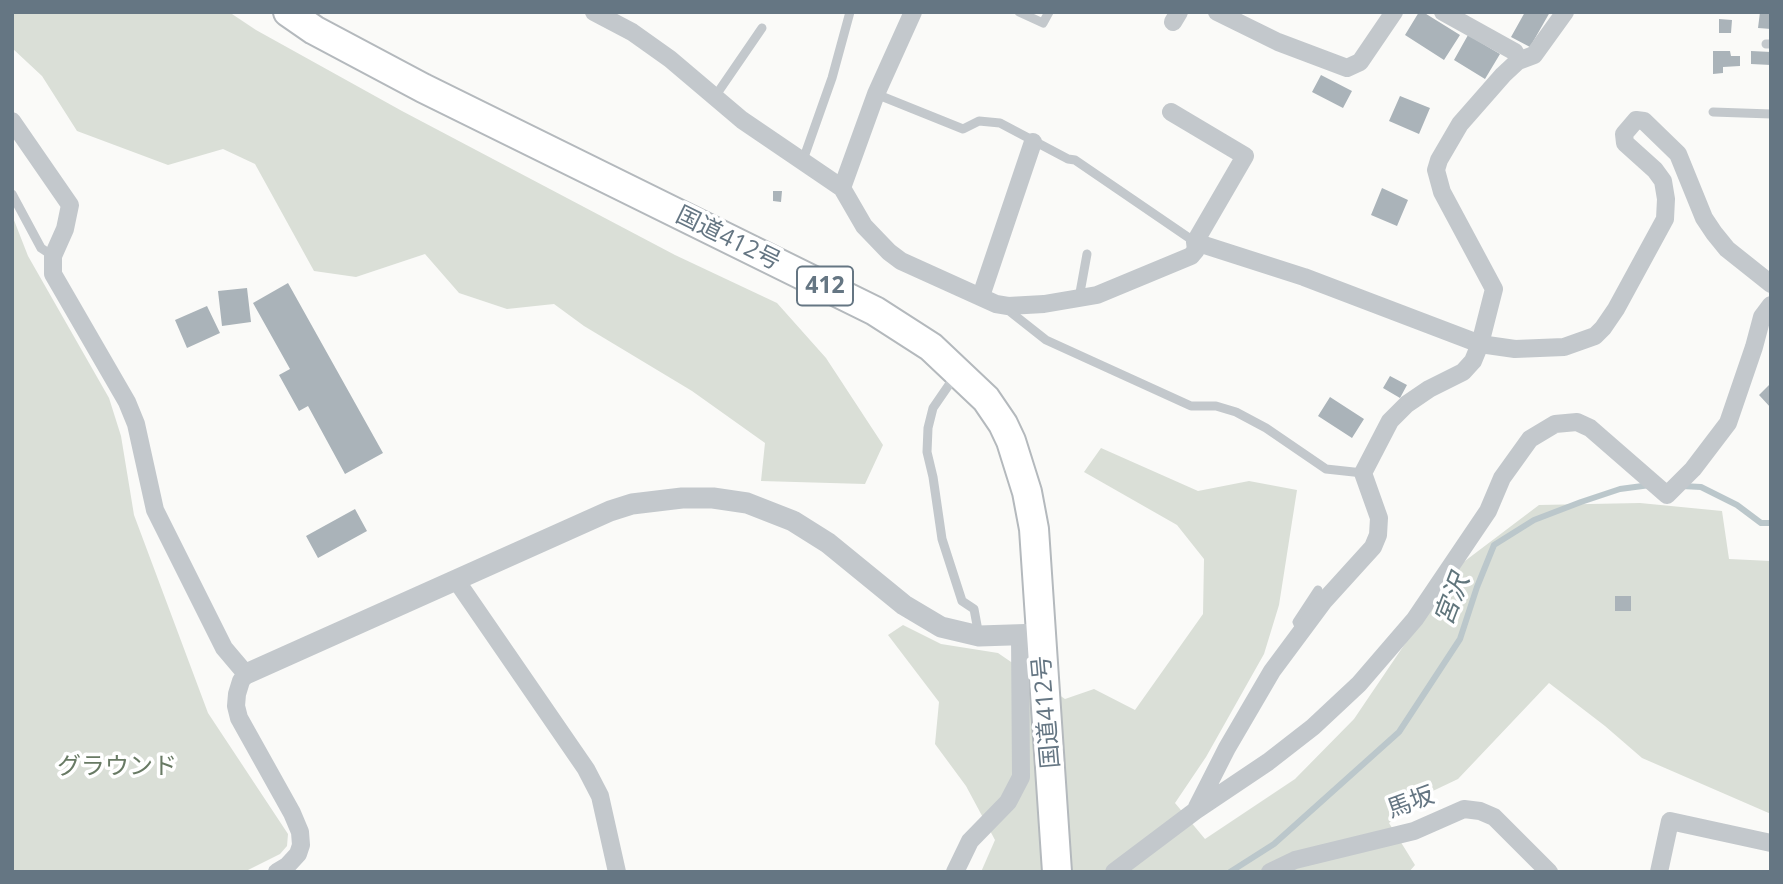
<!DOCTYPE html>
<meta charset="utf-8">
<style>
body{margin:0}
#map{position:relative;width:1783px;height:884px;overflow:hidden;background:#fafaf8;font-family:"Open Sans",sans-serif}
canvas{display:block}
.frame{position:absolute;inset:0;border:14px solid #657683;pointer-events:none}
</style>
<div id="map">
<canvas width="1783" height="884"></canvas>
<div class="frame"></div>
</div>
<script>
const c = document.querySelector('canvas').getContext('2d');
c.lineJoin = 'round';
function fill(path, color) {
  c.fillStyle = color;
  c.fill(path, 'evenodd');
}
function poly(rows) {
  const path = new Path2D();
  for (const r of rows) {
    path.moveTo(r[0], r[1]);
    for (let i = 2; i < r.length; i += 2) path.lineTo(r[i], r[i + 1]);
  }
  return path;
}
function stroke(path, color, width, dash) {
  c.strokeStyle = color;
  c.lineWidth = width;
  c.lineCap = dash ? 'butt' : 'round';
  c.setLineDash(dash || []);
  c.stroke(path);
}
function label(font, color, halo, rows, align = 'center') {
  c.font = font + ' "Open Sans","Noto Sans JP",sans-serif';
  c.lineWidth = 7;
  c.setLineDash([]);
  c.textBaseline = 'middle';
  c.strokeStyle = halo;
  c.fillStyle = color;
  for (const [text, x, y, turn = 0] of rows) {
    c.save();
    c.translate(x, y);
    c.rotate((+turn || 0) * Math.PI / 180);
    c.textAlign = isNaN(turn) ? turn : align;
    if (halo) c.strokeText(text, 0, 0);
    c.fillText(text, 0, 0);
    c.restore();
  }
}
fill(poly([
 [12,12,229,12,256,30,402,111,675,255,777,303,826,358,883,445,865,484,761,481,765,443,692,391,584,326,554,304,507,309,459,293,425,254,356,277,314,271,255,164,223,149,168,165,77,131,42,76,12,48],
 [12,215,28,256,109,398,121,436,134,515,208,713,288,834,287,846,280,854,244,872,12,872],
 [1101,448,1198,491,1249,481,1297,490,1279,605,1264,654,1206,757,1175,803,1205,839,1295,779,1354,719,1457,567,1539,505,1640,503,1722,511,1729,559,1771,561,1771,814,1642,758,1605,726,1549,683,1458,779,1416,799,1389,823,1415,865,1409,872,981,872,995,840,966,786,935,744,939,702,888,635,903,625,941,644,998,653,1065,699,1094,689,1135,710,1203,614,1204,559,1177,525,1084,472]
]), '#dadfd7');
stroke(poly([
 [1682,486,1701,487,1737,505,1761,523,1771,523],
 [1230,872,1274,844,1399,732,1460,639,1477,587,1494,545,1534,520,1581,502,1620,489,1650,485]
]), '#bbc7cb', 6);
fill(poly([
 [1419,12,1423,12,1460,35,1444,60,1405,35],
 [1525,12,1550,12,1530,47,1511,37],
 [1760,12,1771,12,1771,29,1758,28],
 [1719,19,1732,20,1731,33,1719,33],
 [1468,35,1500,54,1485,79,1454,60],
 [1713,51,1730,51,1731,56,1740,56,1740,66,1723,67,1723,73,1713,74],
 [1751,51,1771,52,1771,65,1751,64],
 [1321,75,1352,91,1343,108,1312,92],
 [1400,96,1430,108,1419,134,1389,121],
 [1382,188,1408,200,1397,226,1371,215],
 [773,191,782,191,781,202,773,201],
 [288,283,383,453,345,474,308,406,299,411,279,375,290,369,253,303],
 [247,288,251,322,222,326,218,291],
 [207,306,220,333,187,348,175,320],
 [1390,376,1407,385,1400,398,1383,388],
 [1771,383,1771,408,1759,395],
 [1330,397,1364,419,1352,438,1318,416],
 [355,509,367,531,318,558,306,536],
 [1615,596,1631,596,1631,611,1615,611]
]), '#aab3b9');
const trunk = poly([
 [288,12,314,30,423,88,875,311,931,347,986,399,1003,424,1011,441,1027,492,1034,529,1057,872]
]);
stroke(trunk, '#b4b9bd', 32);
stroke(poly([
 [1019,12,1043,23,1049,12],
 [1766,44,1771,44],
 [876,94,963,129,979,121,1000,123,1068,159,1075,160,1195,242],
 [714,98,762,28],
 [1713,112,1771,114],
 [803,160,832,78,850,12],
 [12,194,41,248,53,256],
 [1079,298,1087,254],
 [1008,308,1008,310,1046,340,1191,406,1216,406,1236,412,1266,428,1326,469,1363,473],
 [955,376,933,408,928,428,927,452,933,477,942,539,962,601,974,609,979,636],
 [1301,631,1297,622,1318,590]
]), '#c3c8cc', 9);
stroke(poly([
 [594,12,632,32,670,59,742,120,842,188,876,94,913,12],
 [1217,12,1278,42,1347,68,1360,62,1394,12],
 [1443,12,1515,52,1518,61],
 [1173,22,1179,12],
 [1171,112,1245,156,1195,242],
 [12,121,70,205,65,229,53,256,53,274,127,402,136,424,155,510,224,648,246,674,241,681,237,694,236,706,239,718,292,813,300,832,301,845,298,854,287,866,277,872],
 [842,188,864,226,889,252,901,261,996,304,1008,306,1044,304,1097,295,1191,256,1196,250,1195,242,1304,277,1480,344,1515,349,1564,347,1595,336,1603,328,1616,309,1665,219,1666,199,1663,181,1655,170,1625,143,1624,134,1636,120,1644,121,1678,154,1704,218,1714,233,1727,249,1771,284],
 [981,296,1033,142],
 [456,580,586,769,600,796,617,872],
 [1197,807,1227,748,1272,671,1324,601,1373,547,1378,535,1379,518,1363,473,1390,421,1407,404,1429,389,1463,372,1473,361,1480,344,1494,289,1442,192,1436,170,1439,160,1460,124,1503,75,1518,61,1534,55,1565,12],
 [955,872,970,841,1008,802,1021,777,1020,635],
 [1114,872,1195,811,1268,762,1313,727,1359,684,1415,619,1488,511,1502,478,1530,439,1555,424,1577,422,1590,428,1667,495,1693,469,1728,423,1754,347,1762,317,1771,305],
 [1270,872,1295,860,1414,831,1464,809,1480,811,1494,817,1549,872],
 [1659,872,1670,821,1771,843]
]), '#c3c8cc', 18);
stroke(poly([
 [246,674,610,511,632,504,682,498,713,498,747,503,793,521,828,543,904,605,941,627,979,636,1041,634]
]), '#c3c8cc', 21);
stroke(trunk, '#fff', 28);
for (const [x, y, w] of [
 [825,286,56]
]) {
  const box = new Path2D();
  box.roundRect(x - w / 2, y - 19.5, w, 39, 5);
  c.fillStyle = '#fff';
  c.fill(box);
  stroke(box, '#657683', 2);
}
label('bold 23px', '#657683', null, [
 ["412",825,286]
]);
label('24px', '#657683', '#fff', [
 ["国道412号",728,239,26],
 ["国道412号",1047,712,-95],
 ["馬坂",1411,803,-20]
]);
label('24px', '#687a64', '#fff', [
 ["グラウンド",117,767]
]);
label('italic 26px', '#60757c', '#fff', [
 ["宮沢",1453,600,-69]
]);
</script>
